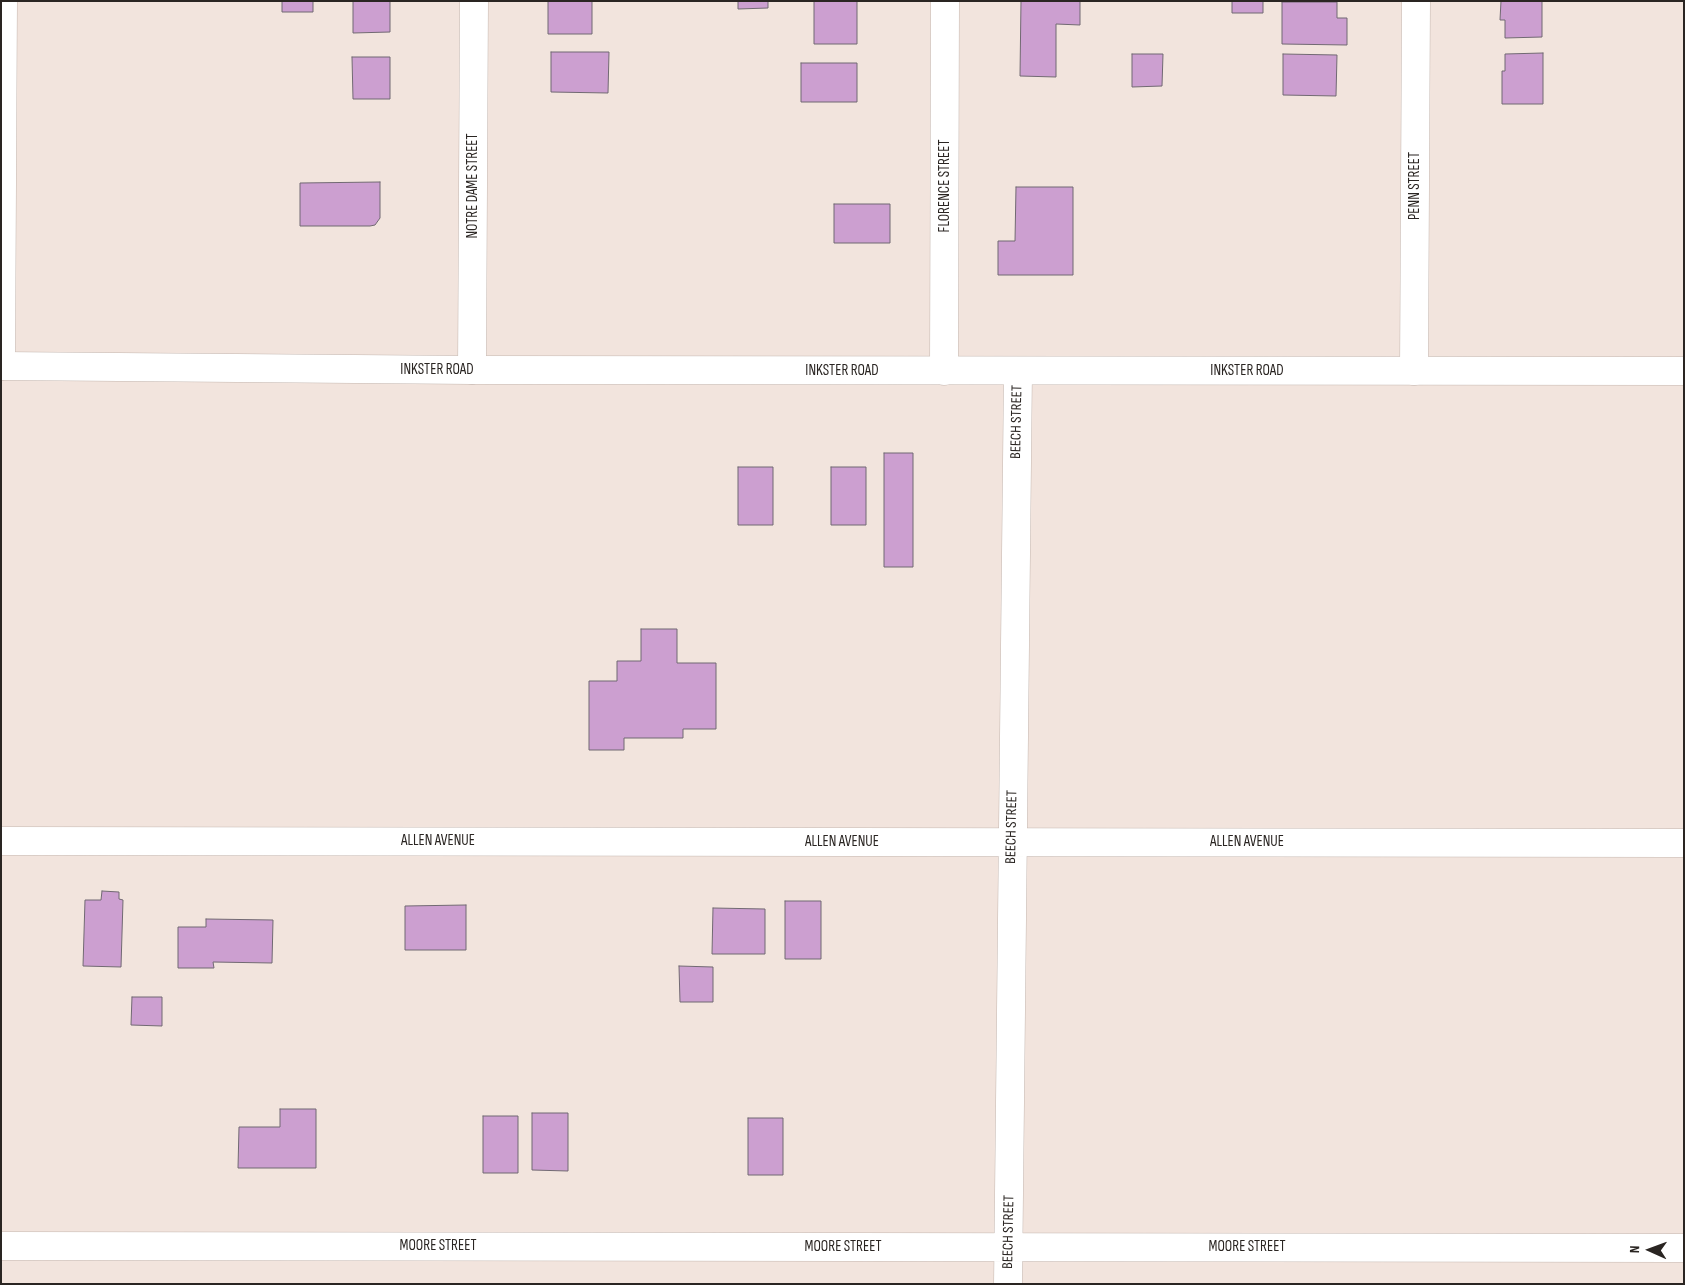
<!DOCTYPE html>
<style>
body{margin:0}
#map{position:relative;width:1685px;height:1285px;overflow:hidden;background:#f2e4dd;font-family:"Sofia Sans Condensed",sans-serif}
canvas{display:block}
.frame{position:absolute;inset:0;border:2px solid #2a2522;pointer-events:none}
.north{position:absolute;left:1625px;top:1225px;width:50px;height:50px;-webkit-text-stroke:4px #fff;paint-order:stroke;rotate:272deg;font-size:14px;font-weight:700;line-height:20px;text-align:center;color:#2a2522}
.north::after{content:'';display:block;margin:auto;width:18px;height:22px;background:#2a2522;clip-path:polygon(50% 0,100% 100%,50% 72%,0 100%)}
</style>
<div id="map">
<canvas width="1685" height="1285"></canvas>
<div class="frame"></div>
<div class="north">N</div>
</div>
<script>
const c = document.querySelector('canvas').getContext('2d');
c.lineJoin = 'round';
function fill(path, color) {
  c.fillStyle = color;
  c.fill(path, 'evenodd');
}
function poly(rows) {
  const path = new Path2D();
  for (const r of rows) {
    path.moveTo(r[0], r[1]);
    for (let i = 2; i < r.length; i += 2) path.lineTo(r[i], r[i + 1]);
  }
  return path;
}
function stroke(path, color, width, dash) {
  c.strokeStyle = color;
  c.lineWidth = width;
  c.lineCap = dash ? 'butt' : 'round';
  c.setLineDash(dash || []);
  c.stroke(path);
}
function label(font, color, halo, rows, align = 'center') {
  c.font = font + ' "Sofia Sans Condensed",sans-serif';
  c.lineWidth = 4.5;
  c.setLineDash([]);
  c.textBaseline = 'middle';
  c.strokeStyle = halo;
  c.fillStyle = color;
  for (const [text, x, y, turn = 0] of rows) {
    c.save();
    c.translate(x, y);
    c.rotate((+turn || 0) * Math.PI / 180);
    c.textAlign = isNaN(turn) ? turn : align;
    if (halo) c.strokeText(text, 0, 0);
    c.fillText(text, 0, 0);
    c.restore();
  }
}
const building = poly([
 [282,1,313,1,313,12,282,12,282,1],
 [353,1,390,1,390,32,353,33,353,1],
 [548,1,592,1,592,34,548,34,548,1],
 [738,1,768,1,768,8,738,9,738,1],
 [814,1,857,1,857,44,814,44,814,1],
 [1021,1,1080,1,1080,25,1056,24,1056,77,1020,76,1021,1],
 [1232,1,1263,1,1263,13,1232,13,1232,1],
 [1501,1,1542,1,1542,37,1505,38,1505,20,1500,20,1501,1],
 [1282,2,1337,2,1337,18,1347,18,1347,45,1282,44,1282,2],
 [551,52,609,52,608,93,551,92,551,52],
 [1543,53,1543,104,1502,104,1502,71,1505,71,1505,54,1543,53],
 [1132,54,1163,54,1162,86,1132,87,1132,54],
 [1283,54,1337,55,1336,96,1283,95,1283,54],
 [352,57,390,57,390,99,353,99,352,57],
 [801,63,857,63,857,102,801,102,801,63],
 [380,182,380,218,375,225,370,226,300,226,300,183,380,182],
 [1016,187,1073,187,1073,275,998,275,998,241,1015,241,1016,187],
 [834,204,890,204,890,243,834,243,834,204],
 [884,453,913,453,913,567,884,567,884,453],
 [738,467,773,467,773,525,738,525,738,467],
 [831,467,866,467,866,525,831,525,831,467],
 [641,629,677,629,677,663,716,663,716,729,683,729,683,738,624,738,624,750,589,750,589,681,617,681,617,661,641,661,641,629],
 [102,891,119,892,119,899,123,900,121,967,83,966,85,900,101,900,102,891],
 [785,901,821,901,821,959,785,959,785,901],
 [466,905,466,950,405,950,405,906,466,905],
 [713,908,765,909,765,954,712,954,713,908],
 [206,919,273,920,272,963,213,962,214,968,178,968,178,927,206,927,206,919],
 [679,966,713,967,713,1002,680,1002,679,966],
 [132,997,162,997,162,1026,131,1025,132,997],
 [280,1109,316,1109,316,1168,238,1168,239,1127,280,1127,280,1109],
 [532,1113,568,1113,568,1171,532,1170,532,1113],
 [483,1116,518,1116,518,1173,483,1173,483,1116],
 [748,1118,783,1118,783,1175,748,1175,748,1118]
]);
fill(building, '#cc9fd0');
stroke(building, '#716972', 1);
const street = poly([
 [1,366,3,1],
 [472,370,474,1],
 [944,371,945,1],
 [1414,371,1416,1],
 [1,841,1684,843],
 [1,1246,1684,1248],
 [1008,1284,1018,371]
]);
const secondary = poly([
 [1,366,472,370,1684,371]
]);
stroke(street, '#c4b7b0', 29);
stroke(secondary, '#c4b7b0', 29);
stroke(street, '#fff', 28);
stroke(secondary, '#fff', 28);
label('15px', '#2a2522', '#fff', [
 ["NOTRE DAME STREET",473,186,-90],
 ["FLORENCE STREET",945,186,-90],
 ["PENN STREET",1415,186,-90],
 ["INKSTER ROAD",437,370],
 ["INKSTER ROAD",842,371],
 ["INKSTER ROAD",1247,371],
 ["BEECH STREET",1017,422,-89],
 ["BEECH STREET",1012,827,-89],
 ["ALLEN AVENUE",438,841],
 ["ALLEN AVENUE",842,842],
 ["ALLEN AVENUE",1247,842],
 ["BEECH STREET",1009,1232,-89],
 ["MOORE STREET",438,1246],
 ["MOORE STREET",843,1247],
 ["MOORE STREET",1247,1247]
]);
</script>
